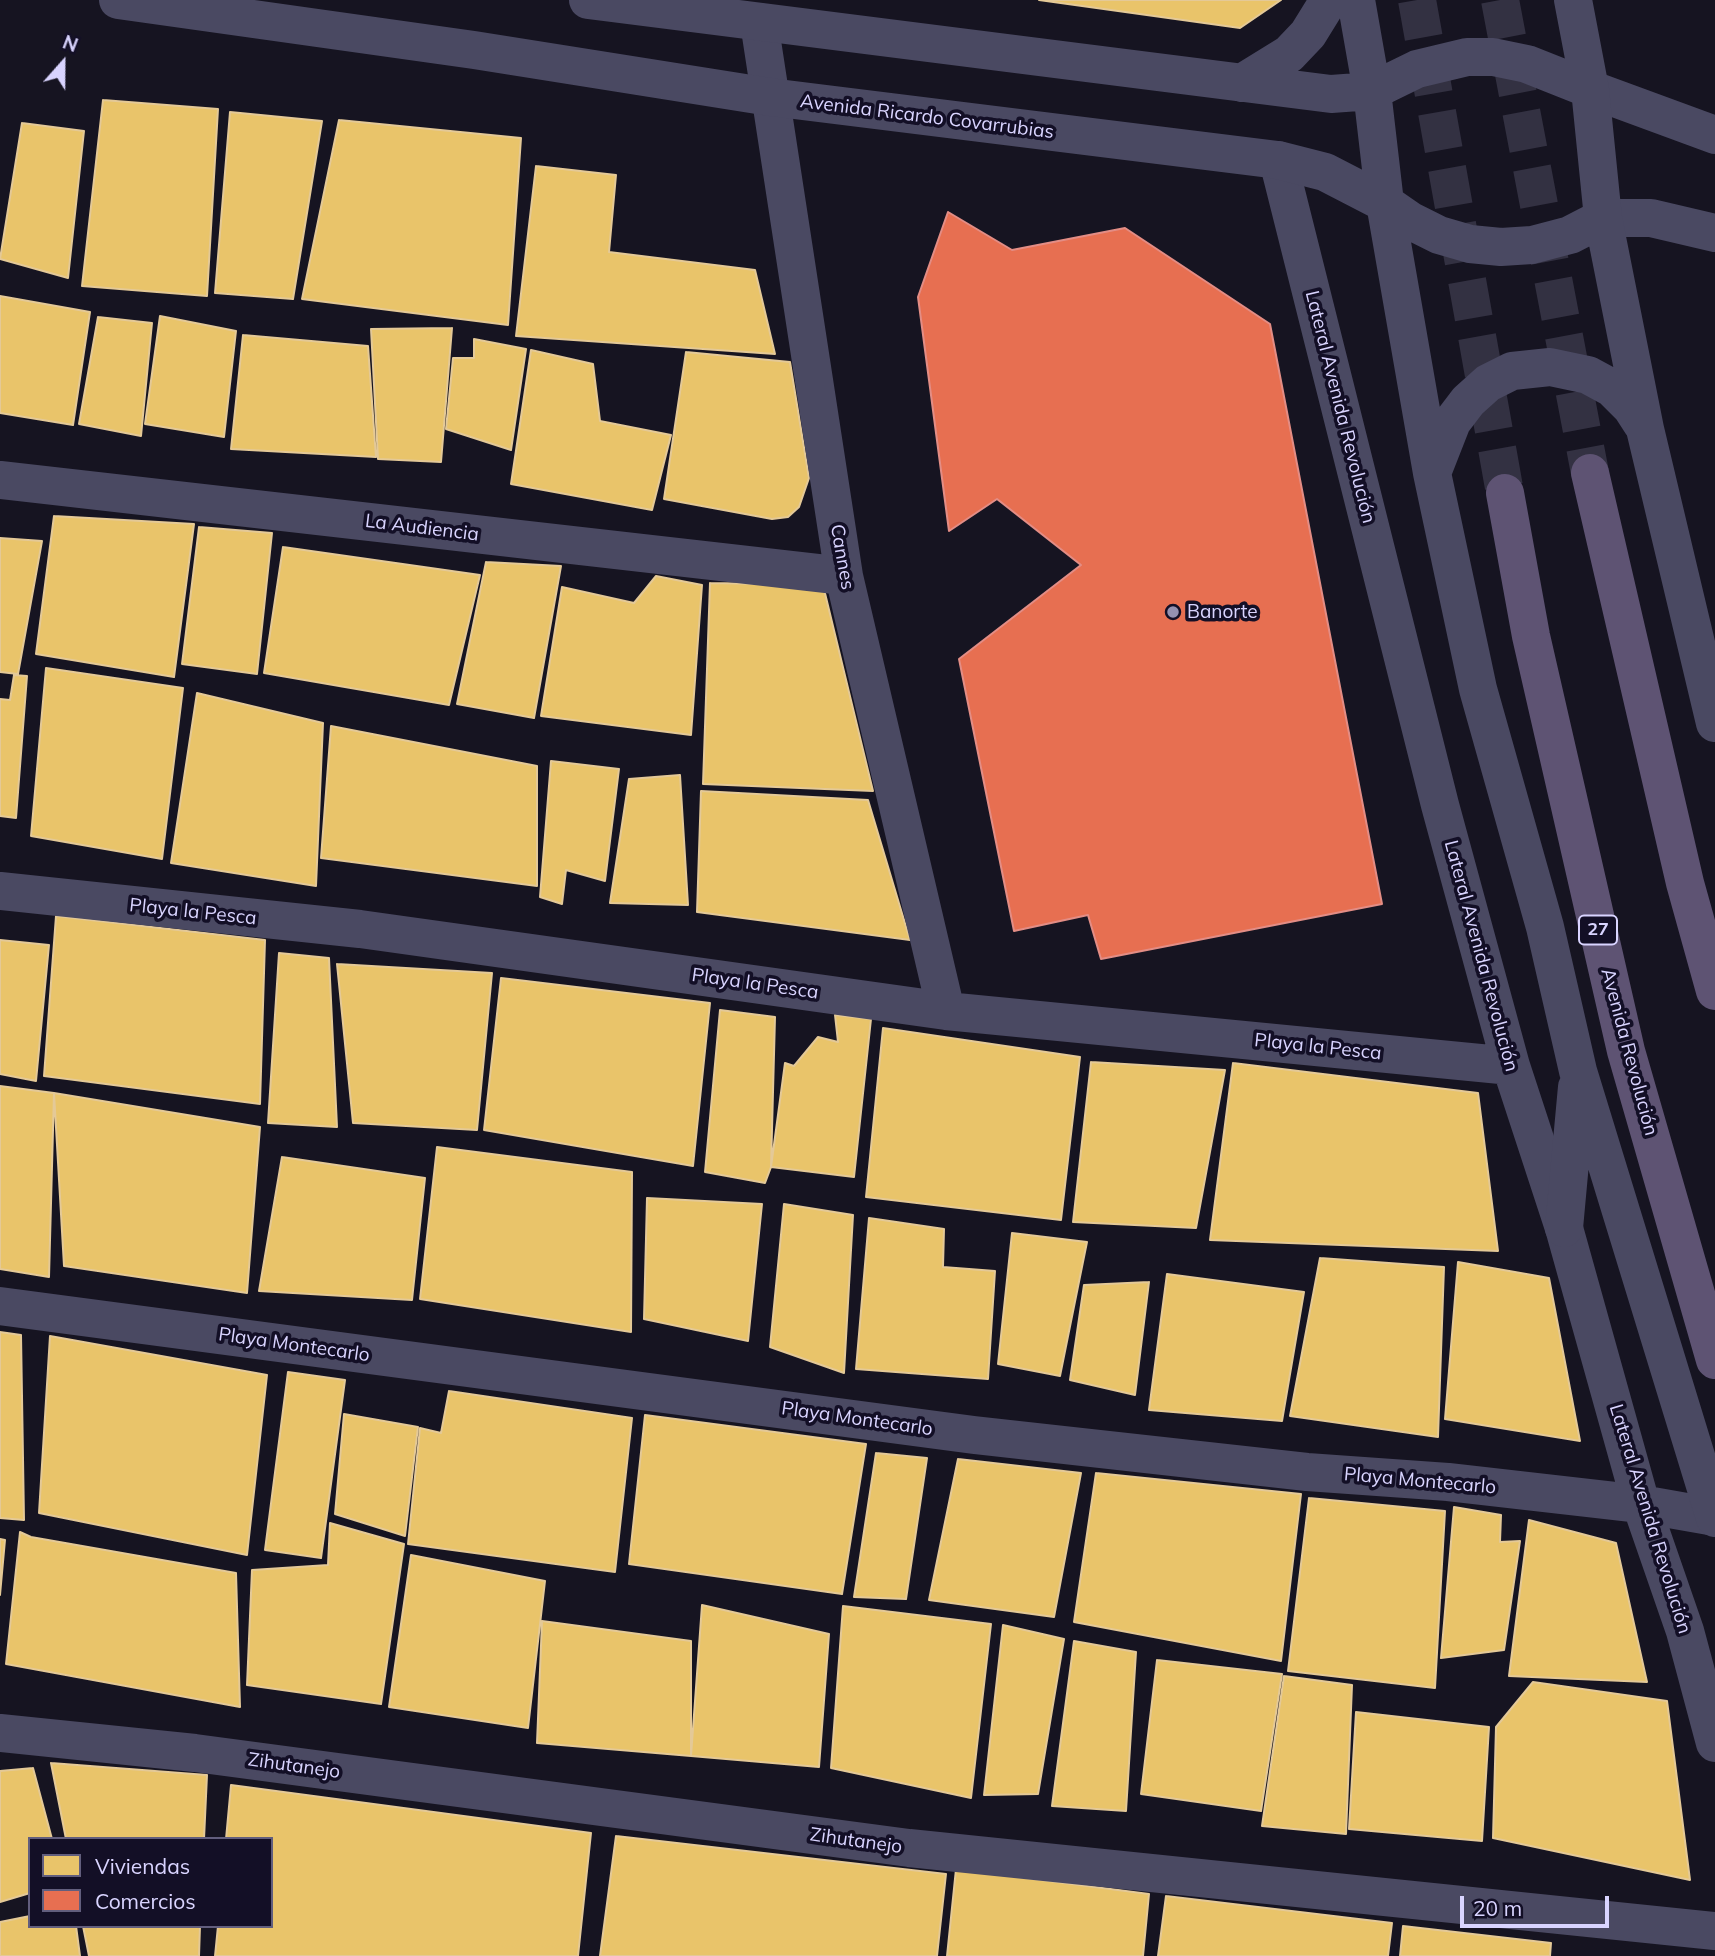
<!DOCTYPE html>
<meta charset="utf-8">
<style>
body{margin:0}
#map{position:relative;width:1715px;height:1956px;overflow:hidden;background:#161421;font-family:Mulish,sans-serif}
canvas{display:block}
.legend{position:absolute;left:28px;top:1837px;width:245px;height:91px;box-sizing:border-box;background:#130f26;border:2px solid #625e7d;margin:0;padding:9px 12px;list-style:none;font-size:21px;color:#d9d4ff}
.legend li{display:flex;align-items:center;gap:14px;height:35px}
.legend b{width:35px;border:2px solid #625e7d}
.north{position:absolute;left:28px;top:28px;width:70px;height:70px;-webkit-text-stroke:5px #130f26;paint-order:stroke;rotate:21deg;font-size:19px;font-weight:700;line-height:28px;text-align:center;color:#d9d4ff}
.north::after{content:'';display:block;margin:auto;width:24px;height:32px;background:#d9d4ff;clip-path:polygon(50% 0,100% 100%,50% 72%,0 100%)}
.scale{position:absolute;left:1460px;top:1896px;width:149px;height:32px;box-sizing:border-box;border:4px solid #d9d4ff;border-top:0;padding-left:9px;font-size:21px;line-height:24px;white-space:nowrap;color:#d9d4ff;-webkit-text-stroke:5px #130f26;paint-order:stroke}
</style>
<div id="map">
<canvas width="1715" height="1956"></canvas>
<ul class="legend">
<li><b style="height:19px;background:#e9c46a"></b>Viviendas</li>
<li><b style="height:19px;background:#e76f51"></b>Comercios</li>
</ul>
<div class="north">N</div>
<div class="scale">20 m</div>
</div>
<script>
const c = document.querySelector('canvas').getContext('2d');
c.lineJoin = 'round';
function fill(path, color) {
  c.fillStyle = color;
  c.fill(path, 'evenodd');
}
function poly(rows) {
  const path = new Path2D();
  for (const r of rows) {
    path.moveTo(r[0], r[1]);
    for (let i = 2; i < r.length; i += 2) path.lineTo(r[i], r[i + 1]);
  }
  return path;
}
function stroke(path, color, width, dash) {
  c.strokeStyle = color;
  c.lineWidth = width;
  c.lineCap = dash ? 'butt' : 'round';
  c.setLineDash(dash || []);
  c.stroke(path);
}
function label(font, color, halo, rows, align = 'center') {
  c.font = font + ' Mulish,sans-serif';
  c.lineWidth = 7;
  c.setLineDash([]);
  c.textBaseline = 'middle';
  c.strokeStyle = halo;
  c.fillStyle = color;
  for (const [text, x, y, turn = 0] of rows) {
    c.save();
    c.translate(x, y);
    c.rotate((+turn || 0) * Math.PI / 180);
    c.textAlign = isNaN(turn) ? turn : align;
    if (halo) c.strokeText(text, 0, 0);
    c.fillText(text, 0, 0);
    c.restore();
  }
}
const homes = poly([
 [1039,0,1281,0,1240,28,1039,0],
 [103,100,218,109,207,296,82,286,103,100],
 [230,112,322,121,293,299,215,293,230,112],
 [339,120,521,138,508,325,302,299,339,120],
 [22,123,84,131,68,278,0,259,22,123],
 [536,166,616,175,609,252,755,270,775,354,516,336,536,166],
 [0,296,90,312,73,425,0,413,0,296],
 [160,316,236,331,224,437,145,424,160,316],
 [98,317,152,323,141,436,79,424,98,317],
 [452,328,441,462,378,459,371,329,452,328],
 [243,335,368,346,376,457,231,449,243,335],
 [474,339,526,349,511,450,446,429,453,358,474,358,474,339],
 [531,350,593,364,600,421,671,435,652,510,511,484,531,350],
 [686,352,790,362,809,478,799,507,788,517,772,519,664,499,686,352],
 [54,516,194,524,174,677,36,654,54,516],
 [199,527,272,533,257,674,182,664,199,527],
 [0,538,42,541,18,674,0,672,0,538],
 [283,547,480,575,449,705,264,673,283,547],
 [486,562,561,566,534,718,457,704,486,562],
 [656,576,702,585,691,735,541,716,562,587,634,603,656,576],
 [710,583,823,585,873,791,703,784,710,583],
 [46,668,183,688,162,859,31,836,46,668],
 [14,675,27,676,16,818,0,816,0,699,10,700,14,675],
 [197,693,323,723,316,886,171,863,197,693],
 [331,726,537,766,537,886,321,858,331,726],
 [551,761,619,769,605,881,566,870,562,904,540,897,551,761],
 [680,775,688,905,610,903,629,779,680,775],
 [701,791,868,800,910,940,697,912,701,791],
 [56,916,265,940,260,1104,44,1076,56,916],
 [0,940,49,945,36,1081,0,1074,0,940],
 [279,953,329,958,337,1127,268,1123,279,953],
 [337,964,492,973,477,1130,353,1123,337,964],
 [501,978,710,1003,693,1166,484,1130,501,978],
 [720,1010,775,1017,771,1167,765,1183,705,1172,720,1010],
 [835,1015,871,1019,854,1177,771,1167,785,1063,794,1066,818,1037,838,1042,835,1015],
 [883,1028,1080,1057,1061,1220,866,1197,883,1028],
 [1091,1062,1225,1070,1196,1228,1073,1222,1091,1062],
 [1233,1063,1478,1093,1498,1251,1210,1240,1233,1063],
 [0,1086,54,1093,49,1277,0,1269,0,1086],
 [54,1093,260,1127,247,1293,64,1266,54,1093],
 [437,1147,632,1172,631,1332,420,1299,437,1147],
 [282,1157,425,1178,412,1300,259,1291,282,1157],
 [647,1198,762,1204,748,1341,644,1319,647,1198],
 [784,1204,853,1215,844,1373,770,1347,784,1204],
 [869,1218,944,1229,943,1267,995,1271,988,1379,856,1369,869,1218],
 [1012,1233,1087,1242,1060,1376,998,1364,1012,1233],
 [1320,1258,1444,1267,1438,1437,1290,1416,1320,1258],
 [1458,1262,1549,1278,1580,1441,1445,1419,1458,1262],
 [1167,1274,1304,1292,1282,1421,1149,1410,1167,1274],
 [1149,1282,1135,1395,1070,1380,1084,1285,1149,1282],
 [0,1332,21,1335,24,1520,0,1518,0,1332],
 [50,1336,267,1375,247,1555,39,1513,50,1336],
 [288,1372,345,1380,321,1558,265,1550,288,1372],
 [449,1391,632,1418,615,1572,408,1544,420,1428,441,1433,449,1391],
 [344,1414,418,1427,405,1536,335,1514,344,1414],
 [645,1415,866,1444,842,1594,629,1564,645,1415],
 [876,1453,927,1458,906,1599,854,1597,876,1453],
 [958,1459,1081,1473,1054,1617,929,1600,958,1459],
 [1096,1473,1301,1494,1281,1661,1074,1622,1096,1473],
 [1309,1498,1445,1511,1435,1688,1288,1671,1309,1498],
 [1454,1507,1501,1515,1500,1542,1520,1541,1504,1650,1441,1658,1454,1507],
 [1529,1520,1616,1543,1647,1682,1509,1676,1529,1520],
 [330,1523,404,1544,381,1704,247,1685,252,1570,328,1565,330,1523],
 [20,1532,31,1537,236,1573,240,1707,6,1664,20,1532],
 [0,1539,5,1540,0,1595,0,1539],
 [411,1555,545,1581,528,1728,389,1707,411,1555],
 [702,1605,829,1634,819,1767,691,1756,702,1605],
 [843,1606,991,1624,971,1798,831,1768,843,1606],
 [542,1621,691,1641,691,1756,537,1743,542,1621],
 [1003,1625,1064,1639,1038,1794,984,1795,1003,1625],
 [1074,1641,1136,1652,1126,1811,1052,1806,1074,1641],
 [1157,1660,1282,1674,1261,1811,1141,1794,1157,1660],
 [1284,1676,1352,1685,1346,1834,1262,1826,1284,1676],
 [1533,1682,1667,1701,1690,1880,1493,1838,1496,1727,1533,1682],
 [1356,1712,1489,1727,1482,1841,1349,1829,1356,1712],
 [51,1763,207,1775,204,1839,66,1839,51,1763],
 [33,1768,52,1839,30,1839,30,1893,0,1902,0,1771,33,1768],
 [231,1785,591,1833,578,1956,215,1956,218,1926,271,1926,271,1839,226,1839,231,1785],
 [616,1836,946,1874,937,1956,600,1956,616,1836],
 [956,1869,1149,1894,1143,1956,947,1956,956,1869],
 [1166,1896,1392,1923,1388,1956,1158,1956,1166,1896],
 [30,1916,30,1926,76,1926,80,1956,0,1956,0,1922,30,1916],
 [83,1926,200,1926,199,1956,89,1956,83,1926],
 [1403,1926,1551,1943,1550,1956,1400,1956,1403,1926]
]);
fill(homes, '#e9c46a');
stroke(homes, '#e4c997', 2);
const shops = poly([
 [948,212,1012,250,1125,228,1270,324,1382,904,1101,959,1088,915,1014,931,959,659,1081,565,997,499,949,531,918,297,948,212]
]);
fill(shops, '#e76f51');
stroke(shops, '#e38d85', 2);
stroke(poly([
 [1417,0,1505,493],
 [1500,0,1590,473]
]), '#333142', 38, [38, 19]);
stroke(poly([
 [759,22,844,576,946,1011],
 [1590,89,1715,135],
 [1278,160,1440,805,1511,1066,1564,1228,1641,1504,1685,1631,1715,1743],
 [1603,218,1651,218,1715,233],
 [0,480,844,576],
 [0,891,360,929,946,1011,1511,1066],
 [0,1306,974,1435,1307,1472,1448,1482,1641,1504,1715,1517],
 [0,1733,195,1753,909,1848,1715,1931]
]), '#4a4962', 38);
stroke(poly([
 [118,0,474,50,770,97,1278,160,1325,172,1385,203,1411,221,1439,235,1470,244,1501,247,1532,245,1570,235,1603,218],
 [588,0,1331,94,1372,91,1417,69,1467,57,1493,57,1527,64,1590,89],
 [1356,0,1372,91,1385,203,1432,473,1478,689,1545,927,1578,1071,1715,1518],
 [1573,0,1590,89,1603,218,1645,429,1715,723],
 [1242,83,1289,54,1308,34,1329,0],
 [1432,473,1452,422,1468,401,1488,383,1512,371,1550,367,1588,375,1612,388,1631,407,1642,424],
 [1564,1228,1577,1087]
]), '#4a4962', 38);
stroke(poly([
 [1590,473,1685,883,1715,991],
 [1505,493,1531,636,1626,1051,1715,1360]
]), '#5e5373', 38);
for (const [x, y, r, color] of [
 [1173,612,7,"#9591b1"]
]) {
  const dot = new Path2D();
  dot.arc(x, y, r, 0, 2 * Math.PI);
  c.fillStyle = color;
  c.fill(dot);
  stroke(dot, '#130f26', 2.5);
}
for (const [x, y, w] of [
 [1598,930,38]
]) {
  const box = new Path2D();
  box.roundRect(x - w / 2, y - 14.5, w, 29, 5);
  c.fillStyle = '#130f26';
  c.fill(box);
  stroke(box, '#d9d4ff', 2);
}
label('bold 18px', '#d9d4ff', null, [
 ["27",1598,930]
]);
label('19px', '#d9d4ff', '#130f26', [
 ["Avenida Ricardo Covarrubias",927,117,7],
 ["Lateral Avenida Revolución",1340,407,76],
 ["La Audiencia",422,528,7],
 ["Cannes",842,557,80],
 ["Playa la Pesca",193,912,6],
 ["Lateral Avenida Revolución",1481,956,75],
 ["Playa la Pesca",755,984,8],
 ["Playa la Pesca",1318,1047,6],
 ["Avenida Revolución",1629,1052,75],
 ["Playa Montecarlo",294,1345,8],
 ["Playa Montecarlo",857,1419,8],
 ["Playa Montecarlo",1420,1481,5],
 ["Lateral Avenida Revolución",1650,1519,73],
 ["Zihutanejo",294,1766,8],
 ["Zihutanejo",856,1841,8]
]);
label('19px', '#d9d4ff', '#130f26', [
 ["Banorte",1187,612]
], 'left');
</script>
